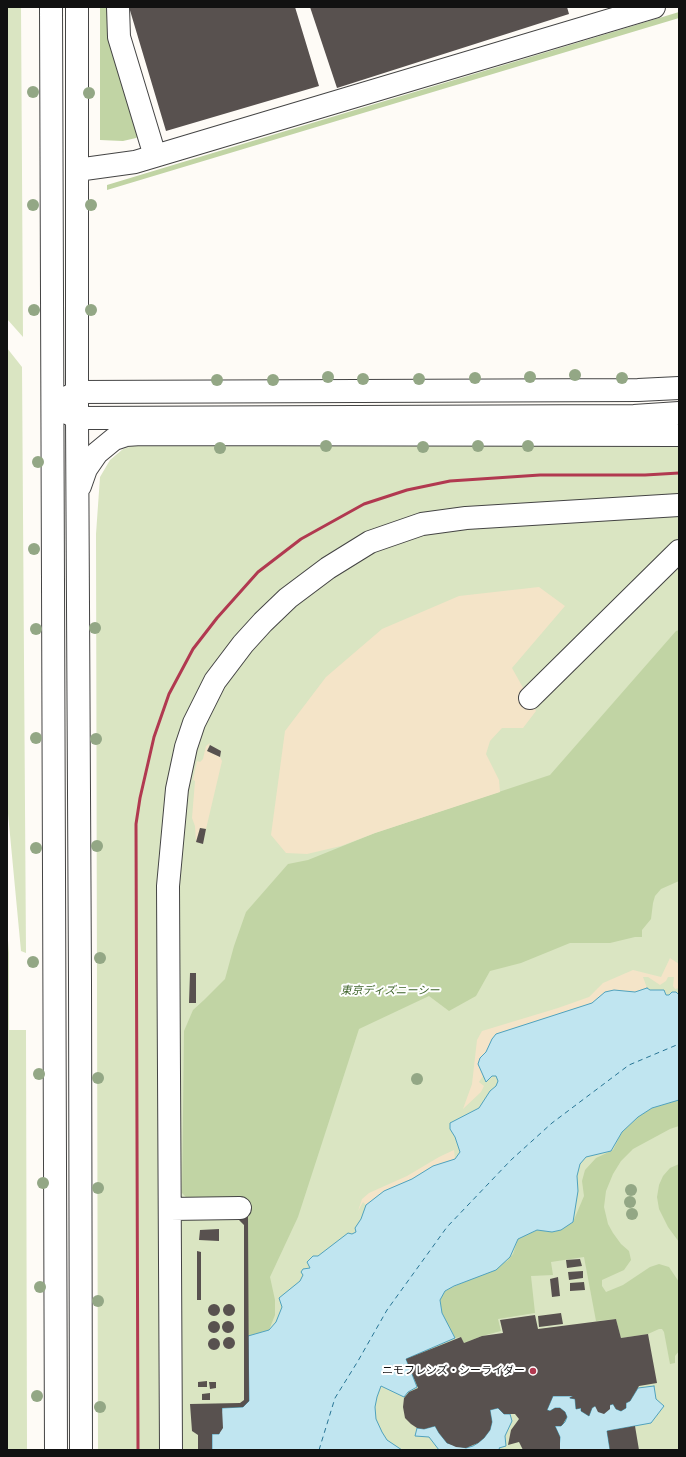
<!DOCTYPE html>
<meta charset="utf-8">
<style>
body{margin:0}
#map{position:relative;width:686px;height:1457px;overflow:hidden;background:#fefbf6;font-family:Bitter,serif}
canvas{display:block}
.frame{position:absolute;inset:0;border:8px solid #111;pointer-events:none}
</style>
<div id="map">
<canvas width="686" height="1457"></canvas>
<div class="frame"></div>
</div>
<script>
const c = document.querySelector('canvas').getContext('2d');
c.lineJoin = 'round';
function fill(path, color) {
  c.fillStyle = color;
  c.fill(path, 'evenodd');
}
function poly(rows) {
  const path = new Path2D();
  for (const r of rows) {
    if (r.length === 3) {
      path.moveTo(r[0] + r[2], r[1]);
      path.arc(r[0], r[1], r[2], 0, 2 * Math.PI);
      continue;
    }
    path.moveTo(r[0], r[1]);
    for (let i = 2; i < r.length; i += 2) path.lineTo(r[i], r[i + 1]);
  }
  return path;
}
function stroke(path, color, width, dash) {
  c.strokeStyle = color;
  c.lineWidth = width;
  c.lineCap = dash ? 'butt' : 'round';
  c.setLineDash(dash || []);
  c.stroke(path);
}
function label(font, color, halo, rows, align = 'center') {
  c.font = font + ' Bitter,"Noto Sans JP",serif';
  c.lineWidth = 4;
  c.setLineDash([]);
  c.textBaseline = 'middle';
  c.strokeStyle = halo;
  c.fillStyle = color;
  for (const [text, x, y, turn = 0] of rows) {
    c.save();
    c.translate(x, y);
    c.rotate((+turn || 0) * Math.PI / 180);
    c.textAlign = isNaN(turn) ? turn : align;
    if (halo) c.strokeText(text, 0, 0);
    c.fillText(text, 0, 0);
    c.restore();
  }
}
fill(poly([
 [7,7,21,7,23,337,7,319],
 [7,348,22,367,26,953,21,951,7,803],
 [135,445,679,445,679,1450,98,1450,96,534,100,477,110,460,123,449],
 [7,927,9,953,9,1030,26,1030,27,1450,7,1450]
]), '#dae5c2');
fill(poly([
 [100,7,114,7,141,134,136,138,123,141,100,140],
 [679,12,679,18,107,190,107,185],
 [679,630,679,881,661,889,655,896,653,903,651,919,642,930,642,937,635,937,610,943,570,943,521,963,490,971,476,996,449,1011,429,996,359,1029,298,1217,270,1277,275,1300,275,1315,269,1330,248,1336,248,1216,189,1200,182,1193,184,1031,193,1010,204,1000,225,979,234,946,246,912,288,864,308,860,375,833,550,775,676,631],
 [679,1100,679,1126,670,1129,633,1149,621,1161,613,1174,606,1191,604,1207,608,1224,613,1233,621,1244,629,1251,631,1260,624,1270,602,1280,602,1286,606,1292,623,1285,650,1267,659,1264,669,1267,679,1282,679,1351,675,1356,675,1363,670,1364,664,1332,662,1329,659,1329,648,1334,621,1338,616,1319,596,1321,584,1257,551,1262,553,1275,531,1276,535,1313,498,1319,501,1331,482,1336,464,1343,461,1337,455,1338,442,1313,440,1300,445,1291,507,1261,513,1254,518,1239,537,1230,552,1232,561,1230,573,1222,584,1196,582,1181,585,1170,596,1158,613,1150,622,1132,638,1117,652,1108],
 [679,1164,679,1242,668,1227,659,1209,657,1197,659,1185,663,1176,670,1168]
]), '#c1d4a4');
fill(poly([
 [539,587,565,606,512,668,536,711,523,728,502,728,490,741,486,754,499,780,500,792,375,833,341,846,307,854,286,853,271,835,285,731,326,677,382,629,459,596],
 [210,743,207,751,220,757,222,761,206,829,200,828,196,842,195,826,192,818,195,781,193,780,197,761,200,762,203,759,206,746],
 [670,958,679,964,679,988,675,989,673,986,674,977,668,977,666,981,660,985,648,977,643,977,647,988,635,992,614,990,605,992,592,1003,496,1034,492,1039,486,1052,480,1058,483,1076,479,1082,484,1086,481,1092,463,1109,472,1084,477,1040,482,1031,558,1008,589,997,603,983,633,970,661,977],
 [454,1150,455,1159,433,1166,412,1179,384,1191,366,1205,363,1202,358,1211,362,1199,369,1193,407,1176,439,1157]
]), '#f4e4c8');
const water = poly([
 [647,988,650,990,664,990,666,995,669,995,672,992,676,992,679,995,679,1100,652,1108,638,1117,622,1132,611,1151,586,1157,580,1164,577,1176,578,1191,573,1222,561,1230,552,1232,537,1230,518,1239,510,1257,496,1270,454,1286,445,1291,440,1300,442,1313,455,1338,406,1359,417,1387,408,1392,404,1397,381,1386,377,1397,375,1407,376,1419,382,1432,387,1440,402,1450,212,1450,212,1434,219,1434,222,1408,243,1407,249,1401,248,1336,269,1330,276,1322,282,1307,279,1298,300,1281,303,1275,301,1272,303,1269,310,1268,307,1262,313,1256,318,1256,348,1233,352,1234,356,1232,355,1228,361,1219,366,1205,384,1191,412,1179,433,1166,455,1159,460,1152,455,1137,450,1129,450,1123,479,1108,490,1091,496,1086,498,1081,496,1076,492,1076,486,1082,478,1064,480,1058,486,1052,492,1039,496,1034,592,1003,605,992,614,990,635,992,647,988],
 [654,1386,656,1399,664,1406,651,1423,607,1431,610,1450,559,1450,560,1437,555,1426,561,1426,565,1422,567,1417,565,1412,560,1408,555,1408,550,1411,547,1410,553,1396,573,1396,570,1398,575,1399,576,1409,581,1408,581,1411,589,1416,592,1408,595,1406,610,1405,613,1404,616,1409,621,1411,626,1408,626,1403,630,1401,638,1388,654,1386],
 [498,1408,504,1414,510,1414,512,1421,505,1436,506,1446,499,1448,500,1450,439,1450,429,1437,415,1436,417,1428,424,1429,435,1426,439,1433,447,1443,466,1448,473,1446,478,1443,484,1438,490,1430,492,1422,490,1410,498,1408]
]);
fill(water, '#c0e5f0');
stroke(water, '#50a2be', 1);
stroke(poly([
 [319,1450,335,1398,358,1361,387,1310,447,1227,511,1160,552,1123,629,1065,679,1044]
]), '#287595', 1, [5, 4]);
fill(poly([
 [129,7,295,7,319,86,166,131],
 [310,7,567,7,569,14,337,88],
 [210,745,221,751,220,757,207,751],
 [200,828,206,829,203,844,196,842],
 [190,973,196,973,196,1003,189,1003],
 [234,1216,248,1216,249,1401,243,1407,222,1408,223,1428,219,1434,212,1434,212,1450,198,1450,198,1435,192,1431,190,1404,240,1403,244,1400,244,1225,239,1220,234,1220],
 [219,1229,219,1241,199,1240,200,1230],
 [197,1251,201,1252,201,1300,197,1300],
 [580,1259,582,1266,567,1268,566,1260],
 [583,1271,583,1278,569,1280,568,1272],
 [558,1277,560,1296,552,1297,550,1279],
 [584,1282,585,1290,570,1291,570,1283],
 [229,1310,6],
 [214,1310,6],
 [561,1313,563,1324,539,1327,538,1316],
 [535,1315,538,1329,616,1319,621,1338,648,1334,657,1383,639,1386,630,1401,626,1403,626,1408,621,1411,616,1409,613,1404,610,1405,610,1409,604,1414,598,1412,595,1406,592,1408,589,1416,581,1411,581,1408,576,1409,575,1399,569,1398,573,1396,553,1396,547,1410,550,1411,555,1408,560,1408,565,1412,567,1417,563,1424,561,1426,555,1426,560,1437,560,1450,523,1450,519,1442,508,1445,511,1430,519,1419,515,1414,504,1414,498,1408,490,1410,492,1422,490,1430,484,1438,478,1443,466,1448,456,1447,447,1443,439,1433,435,1426,424,1429,417,1428,411,1424,405,1418,403,1407,404,1398,409,1392,418,1388,406,1359,461,1337,464,1343,482,1336,503,1333,500,1320],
 [214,1327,6],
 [228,1327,6],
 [229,1343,6],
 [214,1344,6],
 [207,1381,207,1387,198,1387,198,1382],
 [209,1382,216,1382,216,1388,210,1389],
 [210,1393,210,1400,202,1400,202,1394],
 [635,1426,639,1450,610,1450,607,1431]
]), '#58514f');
const minor = poly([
 [51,7,56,1450],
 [77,7,77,418,80,980,81,1450],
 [118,7,119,37,155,156],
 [77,170,135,162,654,7],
 [64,399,77,392,638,390,679,388],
 [64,411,77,418,634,416,679,413],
 [80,486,86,469,97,453,114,439,126,435,141,434,679,435],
 [530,698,679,551],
 [170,1209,240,1208],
 [171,1450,168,886,177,789,186,747,194,723,215,681,243,644,263,622,288,598,328,568,370,542,422,524,466,518,679,505]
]);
stroke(minor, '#444', 24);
stroke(minor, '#fff', 22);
stroke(poly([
 [138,1450,136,824,140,798,154,737,169,694,193,649,217,618,258,572,301,539,364,504,407,490,450,481,540,475,645,475,679,473]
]), '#b13950', 3);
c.fillStyle = '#93a785';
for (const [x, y] of [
 [33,92],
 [89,93],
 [33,205],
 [91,205],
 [34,310],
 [91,310],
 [575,375],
 [328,377],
 [530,377],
 [475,378],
 [622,378],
 [363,379],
 [419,379],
 [217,380],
 [273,380],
 [326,446],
 [478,446],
 [528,446],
 [423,447],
 [220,448],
 [38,462],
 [34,549],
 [95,628],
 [36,629],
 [36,738],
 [96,739],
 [97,846],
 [36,848],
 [100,958],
 [33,962],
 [39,1074],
 [98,1078],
 [417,1079],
 [43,1183],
 [98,1188],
 [631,1190],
 [630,1202],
 [632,1214],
 [40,1287],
 [98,1301],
 [37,1396],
 [100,1407]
]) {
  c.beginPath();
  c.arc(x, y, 6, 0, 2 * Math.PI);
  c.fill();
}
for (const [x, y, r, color] of [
 [533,1371,4,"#b13950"]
]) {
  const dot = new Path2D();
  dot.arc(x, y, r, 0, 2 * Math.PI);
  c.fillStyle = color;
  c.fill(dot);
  stroke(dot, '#fff', 1.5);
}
label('italic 11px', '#3c6228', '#fff', [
 ["東京ディズニーシー",390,991]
]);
label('11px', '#111', '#fff', [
 ["ニモフレンズ・シーライダー",525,1371]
], 'right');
</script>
